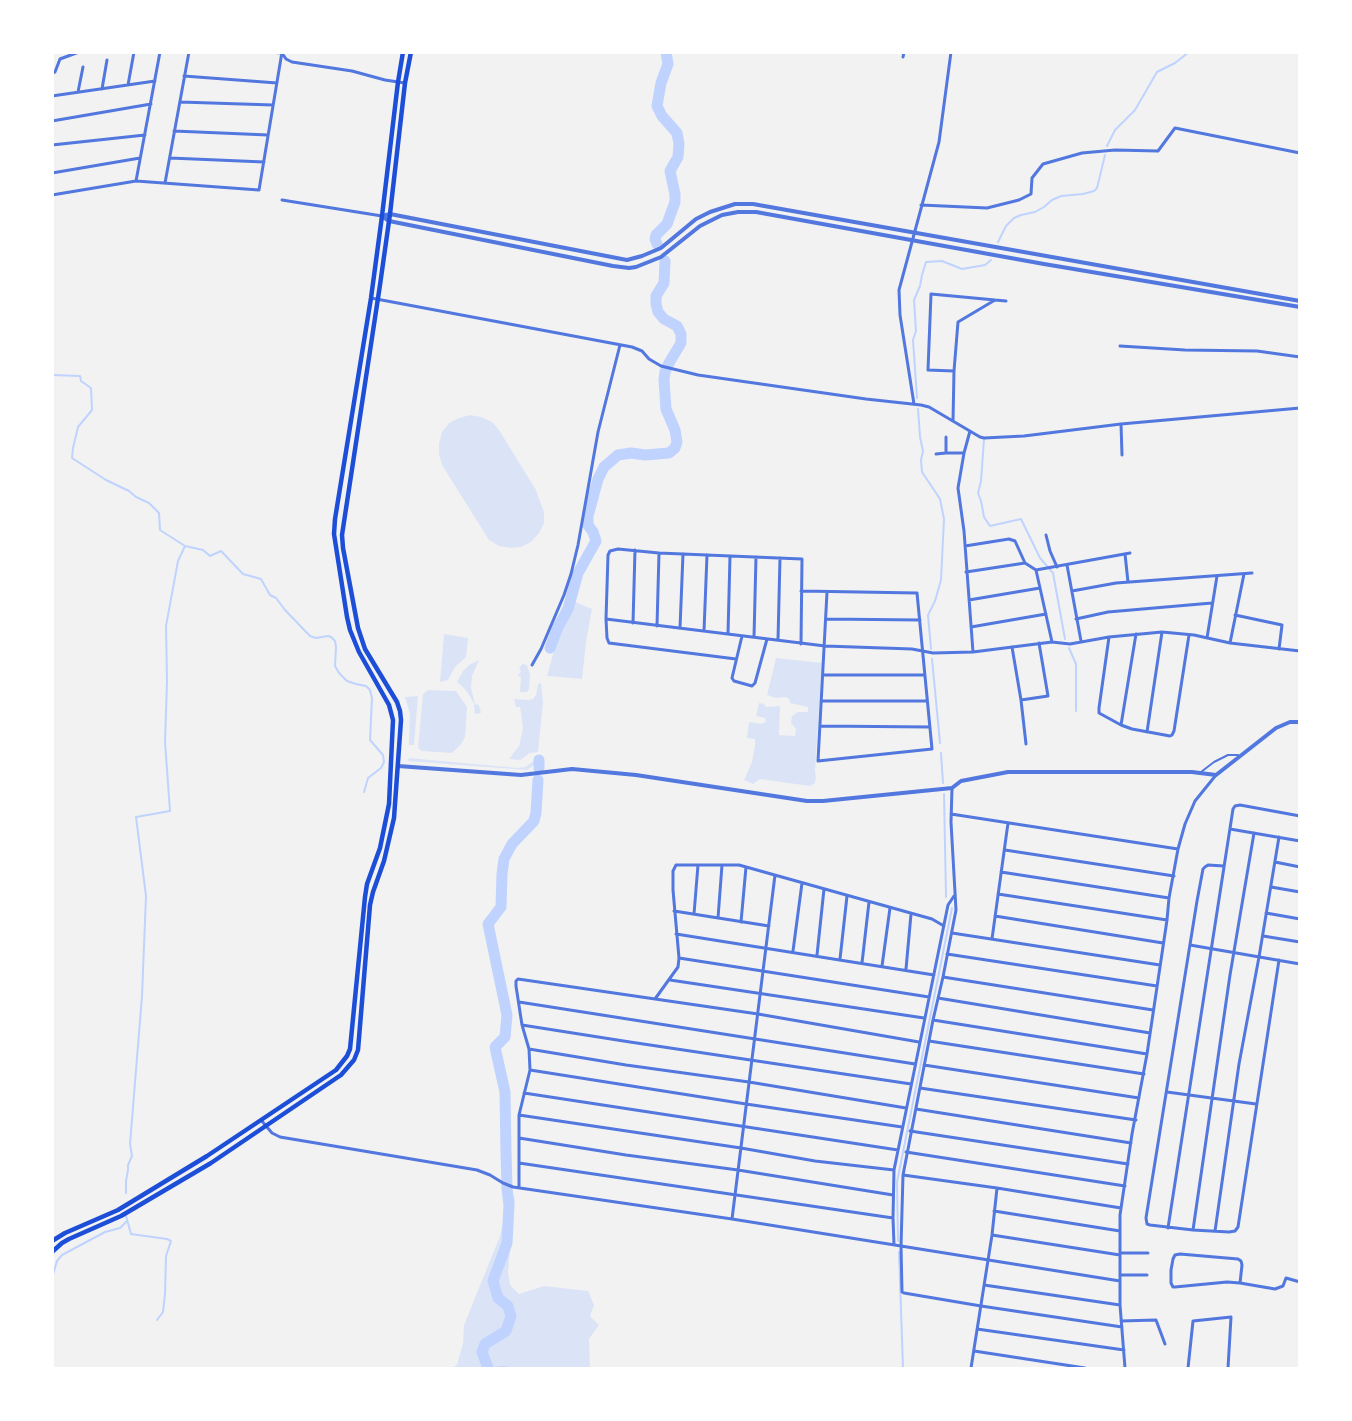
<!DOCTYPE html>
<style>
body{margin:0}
#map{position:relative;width:1352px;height:1421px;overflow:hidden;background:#f2f2f2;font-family:"IBM Plex Sans",sans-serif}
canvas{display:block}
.frame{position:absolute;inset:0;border:54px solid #fff;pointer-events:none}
</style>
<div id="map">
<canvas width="1352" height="1421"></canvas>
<div class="frame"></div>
</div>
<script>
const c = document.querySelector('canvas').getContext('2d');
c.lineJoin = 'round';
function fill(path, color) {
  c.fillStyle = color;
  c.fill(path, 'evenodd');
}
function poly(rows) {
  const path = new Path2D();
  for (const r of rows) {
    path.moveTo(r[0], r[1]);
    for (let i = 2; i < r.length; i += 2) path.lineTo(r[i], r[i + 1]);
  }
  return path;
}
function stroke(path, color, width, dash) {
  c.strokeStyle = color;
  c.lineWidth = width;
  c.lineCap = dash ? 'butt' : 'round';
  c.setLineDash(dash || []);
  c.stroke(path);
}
fill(poly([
 [470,415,481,417,492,422,499,430,536,490,544,512,544,523,539,533,531,542,521,547,510,548,499,546,489,540,442,465,439,454,439,443,442,432,449,423,459,418],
 [566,598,592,609,586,642,582,679,547,676,561,626,556,623],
 [444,634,468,638,466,657,455,667,448,680,440,682],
 [776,658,822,663,815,771,816,777,815,783,810,786,760,779,753,784,744,780,752,762,755,745,755,739,747,738,749,722,761,724,766,722,765,718,756,716,759,703,764,704,766,707,780,706,779,735,795,736,796,729,791,723,792,716,798,712,808,712,808,707,790,703,789,699,786,697,776,698,767,695],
 [479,660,472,676,471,688,475,704,479,705,481,713,475,714,474,704,470,696,464,688,457,682,463,671,469,665],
 [522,664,527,665,530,675,529,689,527,692,520,692,521,677,518,676,521,671,519,669],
 [540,683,541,683,543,702,538,752,530,753,520,760,509,759,519,746,523,729,521,713,520,707,516,707,514,699,529,700,533,699,536,695,538,685],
 [428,690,456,691,467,707,465,737,461,744,452,753,422,751,418,748,423,694],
 [418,696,414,745,409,745,410,714,405,697],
 [409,758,518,768,525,767,537,759,537,763,527,770,408,761],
 [504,1194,512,1195,515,1198,508,1272,510,1285,519,1294,544,1286,588,1291,594,1305,590,1316,599,1325,589,1339,590,1368,451,1368,457,1365,463,1343,464,1325,500,1236,504,1216]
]), '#dbe4f7');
stroke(poly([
 [1107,146,1115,130,1135,110,1157,72,1175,63,1189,52],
 [998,242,1006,226,1014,218,1021,215,1035,212,1044,207,1052,200,1061,196,1083,194,1094,191,1097,188,1105,155],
 [52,375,80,376,81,381,91,388,92,410,78,427,73,448,72,458,106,480,129,491,136,497,149,503,159,513,160,530,185,546,203,550,210,556,221,551,243,574,261,579,270,595,276,598,285,610,310,636,316,638,328,636,331,637,335,641,336,647,335,666,339,673,347,681,356,684,366,686,370,690,372,698,370,740,383,755,384,762,381,768,368,778,364,792],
 [917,398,913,340,916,331,914,300,920,286,922,275,926,262,942,261,962,269,985,265,991,260],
 [918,409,920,437,923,451,921,460,922,472,940,499,944,519,941,580,935,601,928,615,931,649],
 [984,439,981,481,978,493,981,501,984,517,990,526,1021,519,1040,558,1053,573,1065,639],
 [1069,648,1076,664,1076,711],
 [932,659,940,743],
 [941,753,943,783],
 [944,794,946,897],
 [126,1193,126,1181,128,1170,128,1165,132,1156,130,1144,142,996,146,896,136,817,170,811,165,742,167,681,166,626,178,561,185,546],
 [126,1216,131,1234,167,1239,171,1241,166,1256,165,1294,163,1312,157,1320],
 [898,1241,897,1182,952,908],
 [899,1252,903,1368],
 [52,1278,57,1261,62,1255,105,1232,120,1228,127,1221],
 [495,1368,503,1367,509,1368]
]), '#bfd3fe', 2);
stroke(poly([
 [657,244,655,239,656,235,667,224,675,202,675,194,670,171,678,157,679,144,677,133,662,116,657,106,661,83,668,64,666,52],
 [550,648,558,627,568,609,578,573,596,541,593,532,588,525,588,516,598,479,604,467,618,455,631,453,645,455,669,453,675,448,677,442,675,430,666,409,664,380,665,372,669,363,681,343,681,334,677,326,664,319,658,312,656,304,656,296,664,283,665,261],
 [539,768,539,760],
 [488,1368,482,1352,485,1344,506,1331,511,1316,508,1306,498,1298,493,1281,507,1243,509,1205,507,1189,506,1152,505,1092,495,1047,505,1037,507,1015,488,924,501,907,502,874,504,859,512,844,534,821,536,813,538,780]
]), '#bfd3fe', 11);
stroke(poly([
 [1201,772,1214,762,1228,755,1238,755]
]), '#5277de', 2);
stroke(poly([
 [269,52,282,53,286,59,292,62,352,71,385,80,405,83],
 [903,57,904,52],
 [52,73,55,72,60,59,79,52],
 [184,76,277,83],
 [128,85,134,52],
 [102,89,107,60],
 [78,92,83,67],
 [52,96,155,81],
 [180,102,273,105],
 [52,121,151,104],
 [174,131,268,135],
 [52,145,145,135],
 [170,158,264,162],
 [52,173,140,158],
 [136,181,160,52],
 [165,183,189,52],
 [52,195,136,181,259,190,282,52],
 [282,200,382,216],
 [921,205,987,208,1019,200,1031,194,1032,178,1043,164,1082,153,1115,150,1158,151,1175,128,1300,153],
 [371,298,632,347,642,351,649,359,661,366,698,375,866,399,921,405,929,407,980,437,984,438,1024,436,1121,424,1300,408],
 [995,300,1006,301],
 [1120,346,1185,350,1257,351,1300,357],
 [914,404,900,315,899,290,939,142,951,52],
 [953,421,954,371,958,322,995,300,931,294,928,370,954,371],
 [1121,424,1122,455],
 [970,431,964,453,958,488,964,531,973,652],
 [946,437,946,453,964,453],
 [936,454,946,453],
 [1046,535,1050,551,1057,567],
 [965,546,1009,539,1015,541,1025,563,1036,570,1052,642],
 [1125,554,1128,582],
 [1067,565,1081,641],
 [1036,570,1130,553],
 [966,572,1025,563],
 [801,591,917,593,932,749,818,761,827,592],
 [1072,591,1116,583,1252,573],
 [969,600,1040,588],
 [1235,615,1282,625,1279,649],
 [606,619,825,646,912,649,933,653,973,652,1052,642,1070,644,1109,637,1162,632,1194,635,1230,643,1300,651],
 [826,619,920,620],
 [1076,619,1108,612,1212,603],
 [633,623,635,550],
 [657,626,659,553],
 [971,627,1046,614],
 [680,628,683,554],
 [704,631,707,555],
 [728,634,730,556],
 [742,636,732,678,734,681,752,686,755,683,767,639],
 [754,637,756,557],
 [1109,637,1099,708,1099,713,1121,725,1132,729,1170,736,1172,735,1174,731,1189,635],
 [1207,638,1217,576],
 [778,640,780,558],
 [1230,643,1244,574],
 [1012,647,1021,700,1026,744],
 [736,659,609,643,607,638,606,619,608,555,610,551,618,549,659,553,802,559,801,644],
 [532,665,541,649,564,595,571,574,578,545,598,432,620,345],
 [823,675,925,675],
 [1021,700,1048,696,1039,643],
 [821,701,927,701],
 [1121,725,1136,634],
 [820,726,930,727],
 [1147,732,1162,632],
 [952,788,951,822,956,910,943,977,933,1020,903,1175,901,1246,902,1292,904,1293,981,1306,1122,1327],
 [951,814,1178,849],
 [1230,829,1300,841],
 [1005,850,1174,876],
 [1275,862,1300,867],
 [1224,866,1208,865,1205,867,1203,869,1197,901,1146,1218,1147,1224,1150,1225,1193,1230,1229,1232,1235,1231,1238,1227,1279,960],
 [1001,872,1169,898],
 [1271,887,1300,892],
 [998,894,1167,920],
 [674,911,769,926],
 [1266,913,1300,919],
 [694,914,698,865],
 [995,916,1163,943],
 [718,918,722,865],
 [741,922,746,867],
 [952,933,1160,965],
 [676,934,934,975],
 [1263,936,1300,942],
 [992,939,1008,823],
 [1190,945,1300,964],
 [793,951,802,883],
 [947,954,1157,986],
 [817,955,824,889],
 [679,958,929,997],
 [840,959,847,896],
 [862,963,869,902],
 [882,966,890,908],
 [906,969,911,914],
 [943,977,1153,1010],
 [670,980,924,1018],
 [938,998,1150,1033],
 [655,999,678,967,679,958,673,890,673,871,676,865,739,865,932,919,944,926],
 [519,1002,915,1064],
 [933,1020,1147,1054],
 [522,1025,630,1042,911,1084],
 [929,1041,1144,1074],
 [529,1049,626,1065,749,1082,906,1108],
 [924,1065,1139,1098],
 [530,1070,746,1104,902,1127],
 [920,1088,1136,1120],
 [1167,1092,1256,1104],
 [524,1093,898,1150],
 [916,1109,1131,1143],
 [519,1115,741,1148,815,1161,894,1170],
 [261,1120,272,1133,280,1137,477,1170,490,1175,503,1183,513,1187,732,1219,1120,1281],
 [910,1131,1128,1164],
 [519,1138,626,1155,738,1170,893,1195],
 [906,1152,1125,1186],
 [519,1163,893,1218],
 [903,1175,997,1188,1121,1208],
 [519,1187,519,1115,530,1070,529,1049,522,1025,516,986,516,981,518,979,758,1014,919,1042],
 [994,1211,1120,1231],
 [732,1219,775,875],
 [1300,1224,1300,1234],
 [1168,1228,1233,809,1235,806,1240,805,1300,816],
 [1193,1230,1230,975,1254,833],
 [1215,1231,1239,1064,1259,957,1279,837],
 [992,1235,1120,1255],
 [894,1245,893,1218,894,1170,948,905,954,896],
 [1120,1253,1148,1253],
 [1120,1275,1147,1275],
 [1240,1283,1242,1265,1241,1261,1238,1259,1180,1254,1175,1255,1173,1259,1171,1270,1171,1283,1173,1287,1175,1287,1227,1282,1240,1283,1275,1289,1283,1286,1286,1278,1300,1282],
 [984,1285,1120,1305],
 [1121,1321,1156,1320,1165,1344],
 [977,1329,1124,1350],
 [974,1351,1085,1368],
 [971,1368,992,1235,997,1188],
 [1125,1368,1120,1305,1120,1215,1132,1134,1147,1054,1167,920,1169,898,1178,849,1185,824,1195,801,1216,775],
 [1188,1368,1193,1321,1231,1317,1228,1368]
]), '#5277de', 3);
stroke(poly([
 [382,216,389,221,613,266,629,268,636,267,661,257,700,226,722,215,738,212,756,212,1044,264,1300,307],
 [382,216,390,214,627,260,642,256,661,248,696,219,710,212,735,204,753,204,1300,301],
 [398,766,521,775,572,769,636,775,807,801,823,801,952,788,961,781,1008,772,1192,772,1216,775,1276,728,1290,722,1300,722]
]), '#5277de', 4);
stroke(poly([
 [52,1241,65,1233,118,1210,207,1156,336,1070,347,1056,350,1049,365,897,367,884,380,848,389,804,393,720,389,705,359,652,350,630,347,617,334,534,335,519,371,298,382,216,398,82,403,52],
 [52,1252,62,1243,69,1239,121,1216,211,1163,341,1075,354,1060,358,1050,370,905,373,892,384,861,394,818,401,720,400,711,397,702,365,649,358,628,343,548,342,535,380,285,390,214,405,83,411,52]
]), '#1d4ed8', 4.5);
</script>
